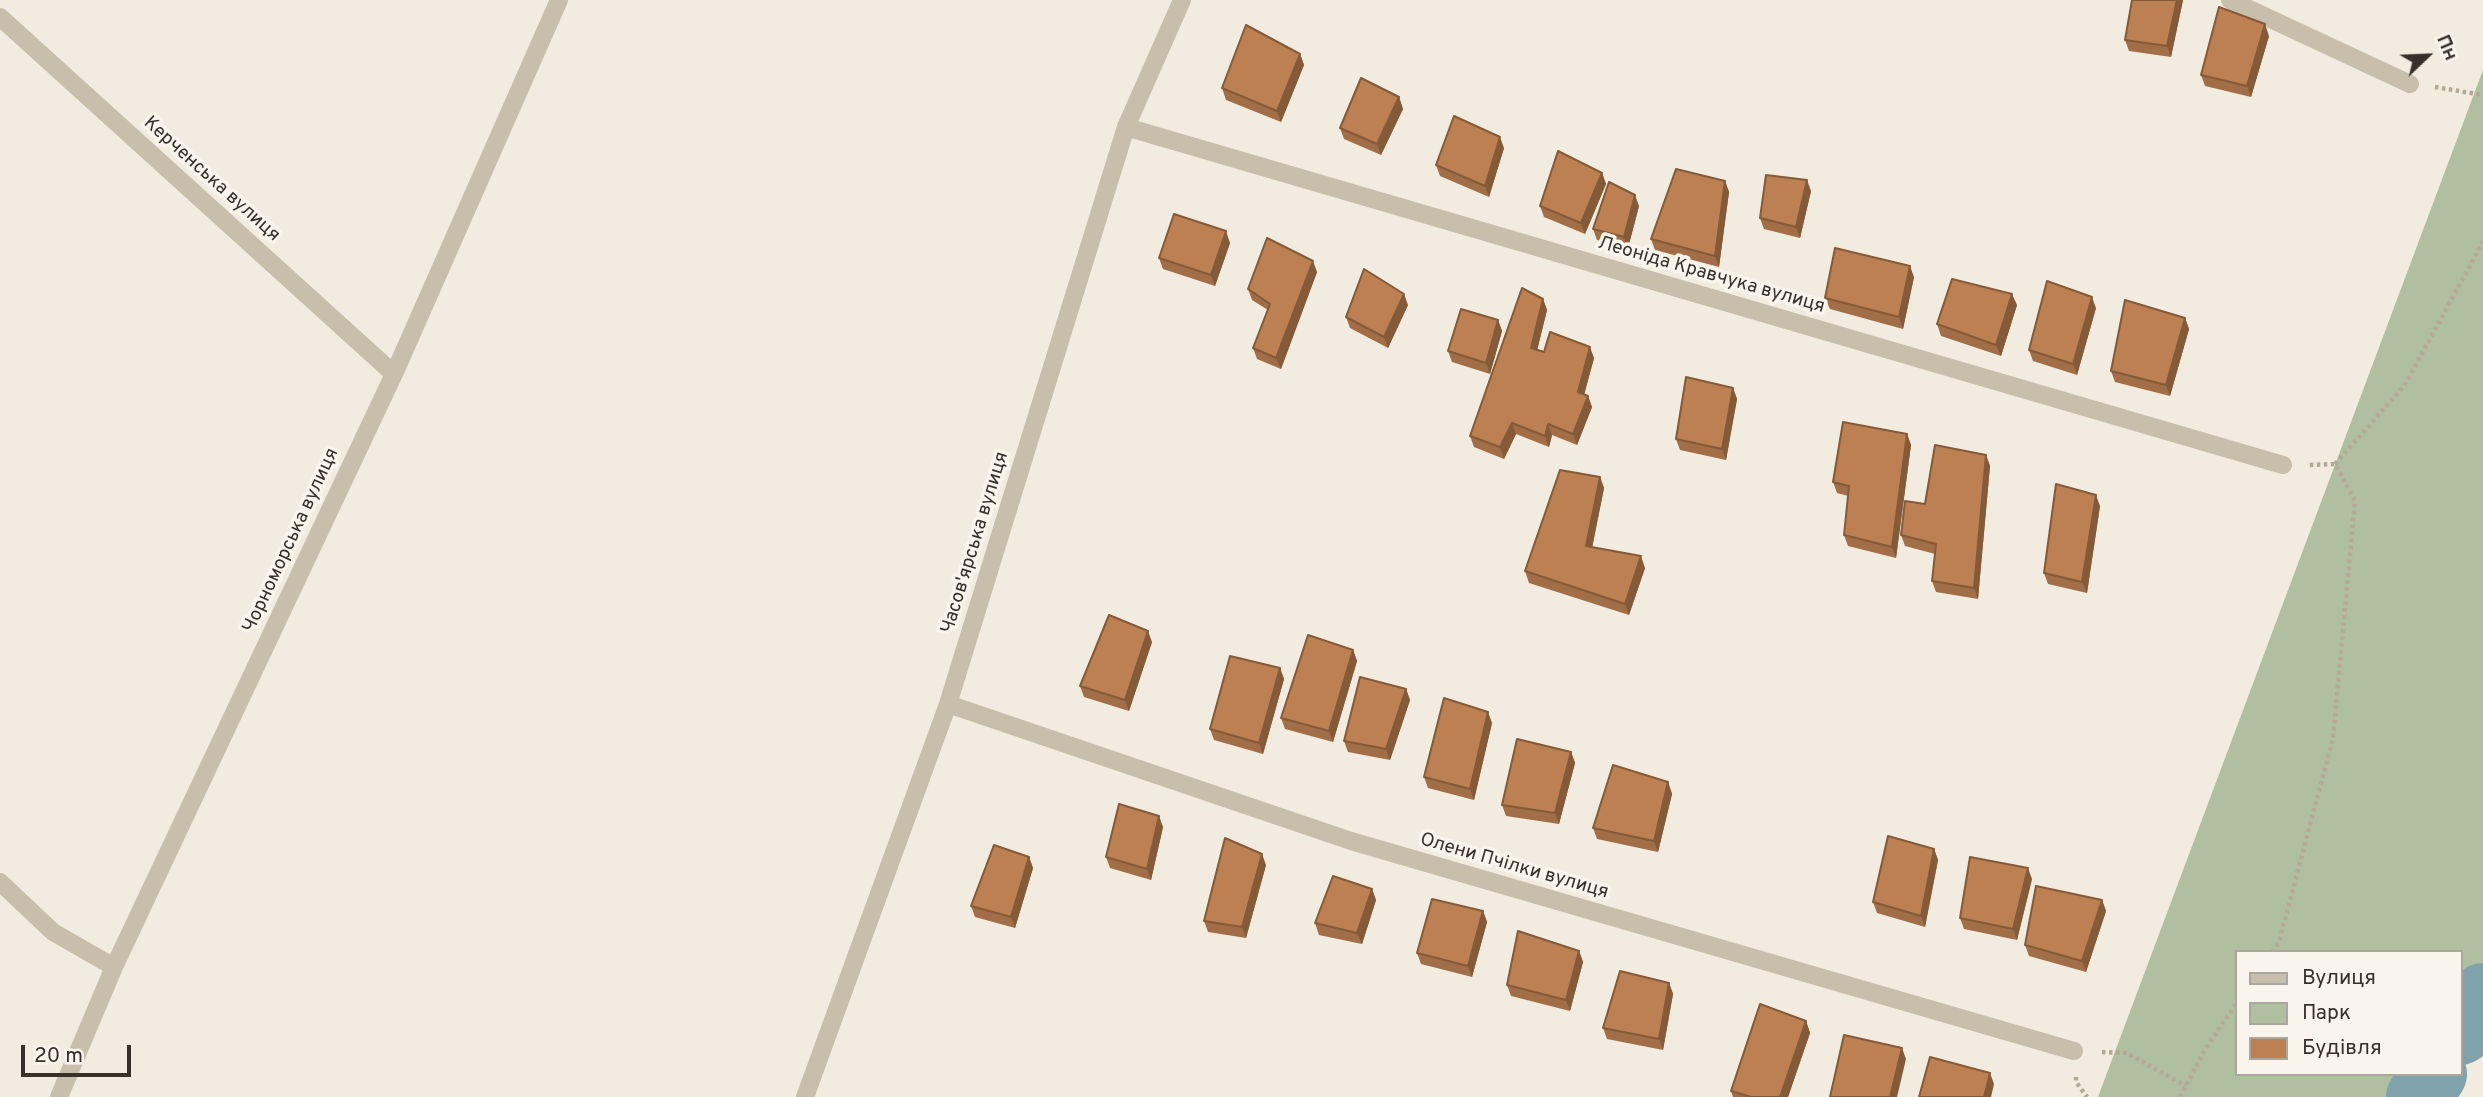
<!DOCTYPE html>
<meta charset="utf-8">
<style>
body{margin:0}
#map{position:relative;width:2483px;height:1097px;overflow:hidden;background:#f1ecdf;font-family:Overpass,sans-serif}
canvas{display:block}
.legend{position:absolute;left:2235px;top:950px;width:228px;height:126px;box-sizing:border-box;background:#f9f5ec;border:2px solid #aba79e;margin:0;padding:9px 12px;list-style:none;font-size:21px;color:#37312a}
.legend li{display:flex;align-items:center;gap:14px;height:35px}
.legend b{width:35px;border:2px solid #aba79e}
.north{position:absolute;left:2392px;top:21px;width:70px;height:70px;-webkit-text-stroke:5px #f9f5ec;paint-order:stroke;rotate:67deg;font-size:19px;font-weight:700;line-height:28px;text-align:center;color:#37312a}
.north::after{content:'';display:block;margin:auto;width:24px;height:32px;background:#37312a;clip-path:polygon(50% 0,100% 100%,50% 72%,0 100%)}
.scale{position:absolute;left:21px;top:1045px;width:110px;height:32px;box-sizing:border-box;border:4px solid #37312a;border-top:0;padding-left:9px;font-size:21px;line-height:24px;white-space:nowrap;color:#37312a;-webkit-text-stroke:5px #f9f5ec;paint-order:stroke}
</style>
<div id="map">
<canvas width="2483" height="1097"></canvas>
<ul class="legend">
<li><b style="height:9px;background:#c8beac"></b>Вулиця</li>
<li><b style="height:19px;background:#afbfa0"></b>Парк</li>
<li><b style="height:19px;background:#bc8052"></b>Будівля</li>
</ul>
<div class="north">Пн</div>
<div class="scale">20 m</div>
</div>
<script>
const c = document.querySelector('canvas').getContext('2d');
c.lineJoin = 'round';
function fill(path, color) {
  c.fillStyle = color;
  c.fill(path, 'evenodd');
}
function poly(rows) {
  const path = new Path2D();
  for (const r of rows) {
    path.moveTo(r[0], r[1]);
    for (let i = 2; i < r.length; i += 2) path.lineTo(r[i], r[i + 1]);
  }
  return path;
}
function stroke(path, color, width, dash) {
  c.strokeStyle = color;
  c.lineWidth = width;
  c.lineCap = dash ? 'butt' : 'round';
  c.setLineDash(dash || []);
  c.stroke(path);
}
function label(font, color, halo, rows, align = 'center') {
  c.font = font + ' Overpass,sans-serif';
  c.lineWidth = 7;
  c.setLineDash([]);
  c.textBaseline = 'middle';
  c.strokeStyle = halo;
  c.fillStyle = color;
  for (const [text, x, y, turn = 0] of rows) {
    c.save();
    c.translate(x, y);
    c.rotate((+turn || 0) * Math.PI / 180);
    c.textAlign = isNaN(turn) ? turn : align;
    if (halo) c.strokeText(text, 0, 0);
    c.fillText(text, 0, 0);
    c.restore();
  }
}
fill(poly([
 [2483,70,2483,996,2460,1032,2460,952,2236,952,2236,1074,2434,1074,2419,1097,2098,1097]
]), '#afbfa0');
stroke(poly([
 [2460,1032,2483,996],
 [2419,1097,2434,1074]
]), '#80a2ac', 66);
stroke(poly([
 [2435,87,2483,95],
 [2335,464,2404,386,2483,242],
 [2272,952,2279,942,2333,738,2355,501,2335,464,2308,465],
 [2102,1052,2127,1053,2186,1086],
 [2076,1077,2076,1082,2087,1097],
 [2180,1097,2206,1048,2236,1004]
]), '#b4a996', 4.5, [3.5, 3.5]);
stroke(poly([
 [2230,0,2410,84],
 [0,17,394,374],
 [1126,127,2283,465],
 [948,704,1351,841,2074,1051],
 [0,882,53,932,114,967],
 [59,1097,114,967,394,374,559,0],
 [805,1097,948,704,1126,127,1182,0]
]), '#c8beac', 18);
fill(poly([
 [2132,0,2183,0,2171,57,2129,51,2125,40],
 [2269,36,2251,97,2205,86,2201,75],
 [1300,54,1304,65,1281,122,1226,100,1222,88],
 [1399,97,1403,109,1381,155,1344,139,1340,128],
 [1504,148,1489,197,1440,176,1436,165],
 [1602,173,1606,184,1585,234,1544,217,1540,206],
 [1725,181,1729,192,1719,267,1655,250,1651,239],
 [1811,191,1800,238,1764,229,1760,218],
 [1639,206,1628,248,1597,240,1593,229],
 [1230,243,1215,286,1163,269,1159,258],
 [1317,272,1281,369,1257,359,1253,348,1268,310,1252,300,1248,289],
 [1914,277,1903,329,1830,309,1825,298],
 [1543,299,1547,310,1537,350,1544,352,1594,358,1584,394,1588,396,1592,407,1577,445,1552,435,1549,447,1516,434,1504,459,1474,447,1470,436],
 [1408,305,1388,348,1350,328,1346,317],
 [2017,305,2001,356,1941,336,1937,324],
 [2096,308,2077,375,2033,361,2029,350],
 [2185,318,2189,329,2170,396,2115,382,2111,371],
 [1498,320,1502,331,1490,374,1452,362,1448,351],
 [1733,388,1737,399,1726,460,1680,450,1676,439],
 [1907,434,1911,445,1896,558,1848,546,1844,535,1848,496,1837,493,1833,482],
 [1986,455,1990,466,1978,599,1936,592,1932,581,1935,554,1905,546,1901,535],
 [1600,477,1604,488,1592,548,1645,568,1629,615,1529,583,1525,571],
 [2100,506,2087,593,2048,584,2044,573],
 [1152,642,1129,711,1084,697,1080,686],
 [1353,650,1357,661,1333,742,1285,729,1281,718],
 [1280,668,1284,679,1263,754,1214,740,1210,729],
 [1406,689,1410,700,1390,760,1348,752,1344,741],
 [1492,723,1474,800,1428,788,1424,777],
 [1571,752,1575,763,1559,824,1506,816,1502,805],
 [1668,782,1672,794,1658,852,1597,839,1593,828],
 [1163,827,1151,880,1110,868,1106,857],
 [1934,849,1938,860,1925,927,1877,913,1873,902],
 [1029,857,1033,868,1015,928,975,917,971,906],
 [1266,865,1246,938,1208,932,1204,921],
 [2032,879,2017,940,1964,929,1960,918],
 [1372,889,1376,900,1362,944,1319,935,1315,923],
 [2102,900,2106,911,2086,972,2029,956,2025,945],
 [1483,911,1487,922,1472,977,1421,964,1417,953],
 [1579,951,1583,962,1570,1011,1511,996,1507,985],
 [1669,983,1673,994,1663,1050,1607,1039,1603,1028],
 [1806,1021,1810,1033,1788,1097,1733,1097,1731,1091]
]), '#a26e47');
fill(poly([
 [2177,0,2183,0,2171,57,2167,46],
 [2265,24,2269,36,2251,97,2247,86],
 [1300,54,1304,65,1281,122,1277,111],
 [1399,97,1403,109,1381,155,1377,144],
 [1500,137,1504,148,1489,197,1485,186],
 [1602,173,1606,184,1585,234,1581,223],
 [1807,180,1811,191,1800,238,1796,227],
 [1725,181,1729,192,1719,267,1715,256],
 [1635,195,1639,206,1628,248,1624,237],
 [1226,231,1230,243,1215,286,1211,275],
 [1313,261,1317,272,1281,369,1276,358],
 [1910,266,1914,277,1903,329,1899,317],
 [1404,294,1408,305,1388,348,1384,337],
 [2012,294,2017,305,2001,356,1996,345],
 [2092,297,2096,308,2077,375,2073,364],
 [1543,299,1547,310,1535,359,1531,348],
 [2185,318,2189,329,2170,396,2166,385],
 [1498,320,1502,331,1490,374,1486,363],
 [1590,347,1594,358,1582,403,1578,392],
 [1733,388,1737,399,1726,460,1722,449],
 [1588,396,1592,407,1577,445,1573,434],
 [1512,423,1516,434,1504,459,1500,447],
 [1548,424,1552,435,1549,447,1545,436],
 [1907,434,1911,445,1896,558,1892,547],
 [1986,455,1990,466,1978,599,1974,588],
 [1600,477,1604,488,1590,558,1586,546],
 [2096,495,2100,506,2087,593,2082,582],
 [1641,556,1645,568,1629,615,1625,604],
 [1148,631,1152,642,1129,711,1125,700],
 [1353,650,1357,661,1333,742,1329,731],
 [1280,668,1284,679,1263,754,1259,743],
 [1406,689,1410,700,1390,760,1386,749],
 [1488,712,1492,723,1474,800,1470,789],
 [1571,752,1575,763,1559,824,1555,813],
 [1668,782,1672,794,1658,852,1654,841],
 [1159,816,1163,827,1151,880,1147,869],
 [1934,849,1938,860,1925,927,1921,916],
 [1262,854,1266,865,1246,938,1242,927],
 [1029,857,1033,868,1015,928,1011,917],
 [2028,868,2032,879,2017,940,2013,929],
 [1372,889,1376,900,1362,944,1357,933],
 [2102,900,2106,911,2086,972,2082,961],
 [1483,911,1487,922,1472,977,1468,966],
 [1579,951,1583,962,1570,1011,1566,1000],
 [1669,983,1673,994,1663,1050,1659,1039],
 [1806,1021,1810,1033,1788,1097,1780,1097],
 [1902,1048,1906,1059,1897,1097,1890,1097],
 [1990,1073,1994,1084,1991,1097,1984,1097]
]), '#845a39');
const building = poly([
 [2132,0,2177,0,2167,46,2125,40,2132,0],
 [2219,7,2265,24,2247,86,2201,75,2219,7],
 [1246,25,1300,54,1277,111,1222,88,1246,25],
 [1361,78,1399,97,1377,144,1340,128,1361,78],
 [1454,116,1500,137,1485,186,1436,165,1454,116],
 [1558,151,1602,173,1581,223,1540,206,1558,151],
 [1676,169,1725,181,1715,256,1651,239,1676,169],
 [1766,175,1807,180,1796,227,1760,218,1766,175],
 [1609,182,1635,195,1624,237,1593,229,1609,182],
 [1174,214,1226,231,1211,275,1159,258,1174,214],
 [1267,238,1313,261,1276,358,1253,348,1270,304,1248,289,1267,238],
 [1835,248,1910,266,1899,317,1825,298,1835,248],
 [1364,269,1404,294,1384,337,1346,317,1364,269],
 [1952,279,2012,294,1996,345,1937,324,1952,279],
 [2047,281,2092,297,2073,364,2029,350,2047,281],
 [1522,288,1543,299,1531,348,1544,352,1550,332,1590,347,1578,392,1588,396,1573,434,1548,424,1545,436,1512,423,1500,447,1470,436,1522,288],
 [2125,300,2185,318,2166,385,2111,371,2125,300],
 [1461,309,1498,320,1486,363,1448,351,1461,309],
 [1686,377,1733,388,1722,449,1676,439,1686,377],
 [1843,422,1907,434,1892,547,1844,535,1849,486,1833,482,1843,422],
 [1935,445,1986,455,1974,588,1932,581,1936,544,1901,535,1905,501,1925,504,1935,445],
 [1560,470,1600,477,1586,546,1641,556,1625,604,1525,571,1560,470],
 [2056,484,2096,495,2082,582,2044,573,2056,484],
 [1109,615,1148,631,1125,700,1080,686,1109,615],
 [1308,635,1353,650,1329,731,1281,718,1308,635],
 [1230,656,1280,668,1259,743,1210,729,1230,656],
 [1360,677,1406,689,1386,749,1344,741,1360,677],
 [1444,698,1488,712,1470,789,1424,777,1444,698],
 [1517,739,1571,752,1555,813,1502,805,1517,739],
 [1613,765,1668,782,1654,841,1593,828,1613,765],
 [1119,804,1159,816,1147,869,1106,857,1119,804],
 [1888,836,1934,849,1921,916,1873,902,1888,836],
 [1225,838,1262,854,1242,927,1204,921,1225,838],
 [994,845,1029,857,1011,917,971,906,994,845],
 [1970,857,2028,868,2013,929,1960,918,1970,857],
 [1333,876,1372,889,1357,933,1315,923,1333,876],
 [2036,886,2102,900,2082,961,2025,945,2036,886],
 [1432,899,1483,911,1468,966,1417,953,1432,899],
 [1518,931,1579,951,1566,1000,1507,985,1518,931],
 [1620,971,1669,983,1659,1039,1603,1028,1620,971],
 [1760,1004,1806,1021,1780,1097,1751,1097,1731,1091,1760,1004],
 [1844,1035,1902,1048,1890,1097,1830,1097,1844,1035],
 [1930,1057,1990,1073,1984,1097,1919,1097,1930,1057]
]);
fill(building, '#bc8052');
stroke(building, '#845a39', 2);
label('19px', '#37312a', '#f9f5ec', [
 ["Керченська вулиця",211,180,42],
 ["Леоніда Кравчука вулиця",1711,276,16],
 ["Чорноморська вулиця",292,541,-65],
 ["Часов'ярська вулиця",976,543,-73],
 ["Олени Пчілки вулиця",1514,867,16]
]);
</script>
